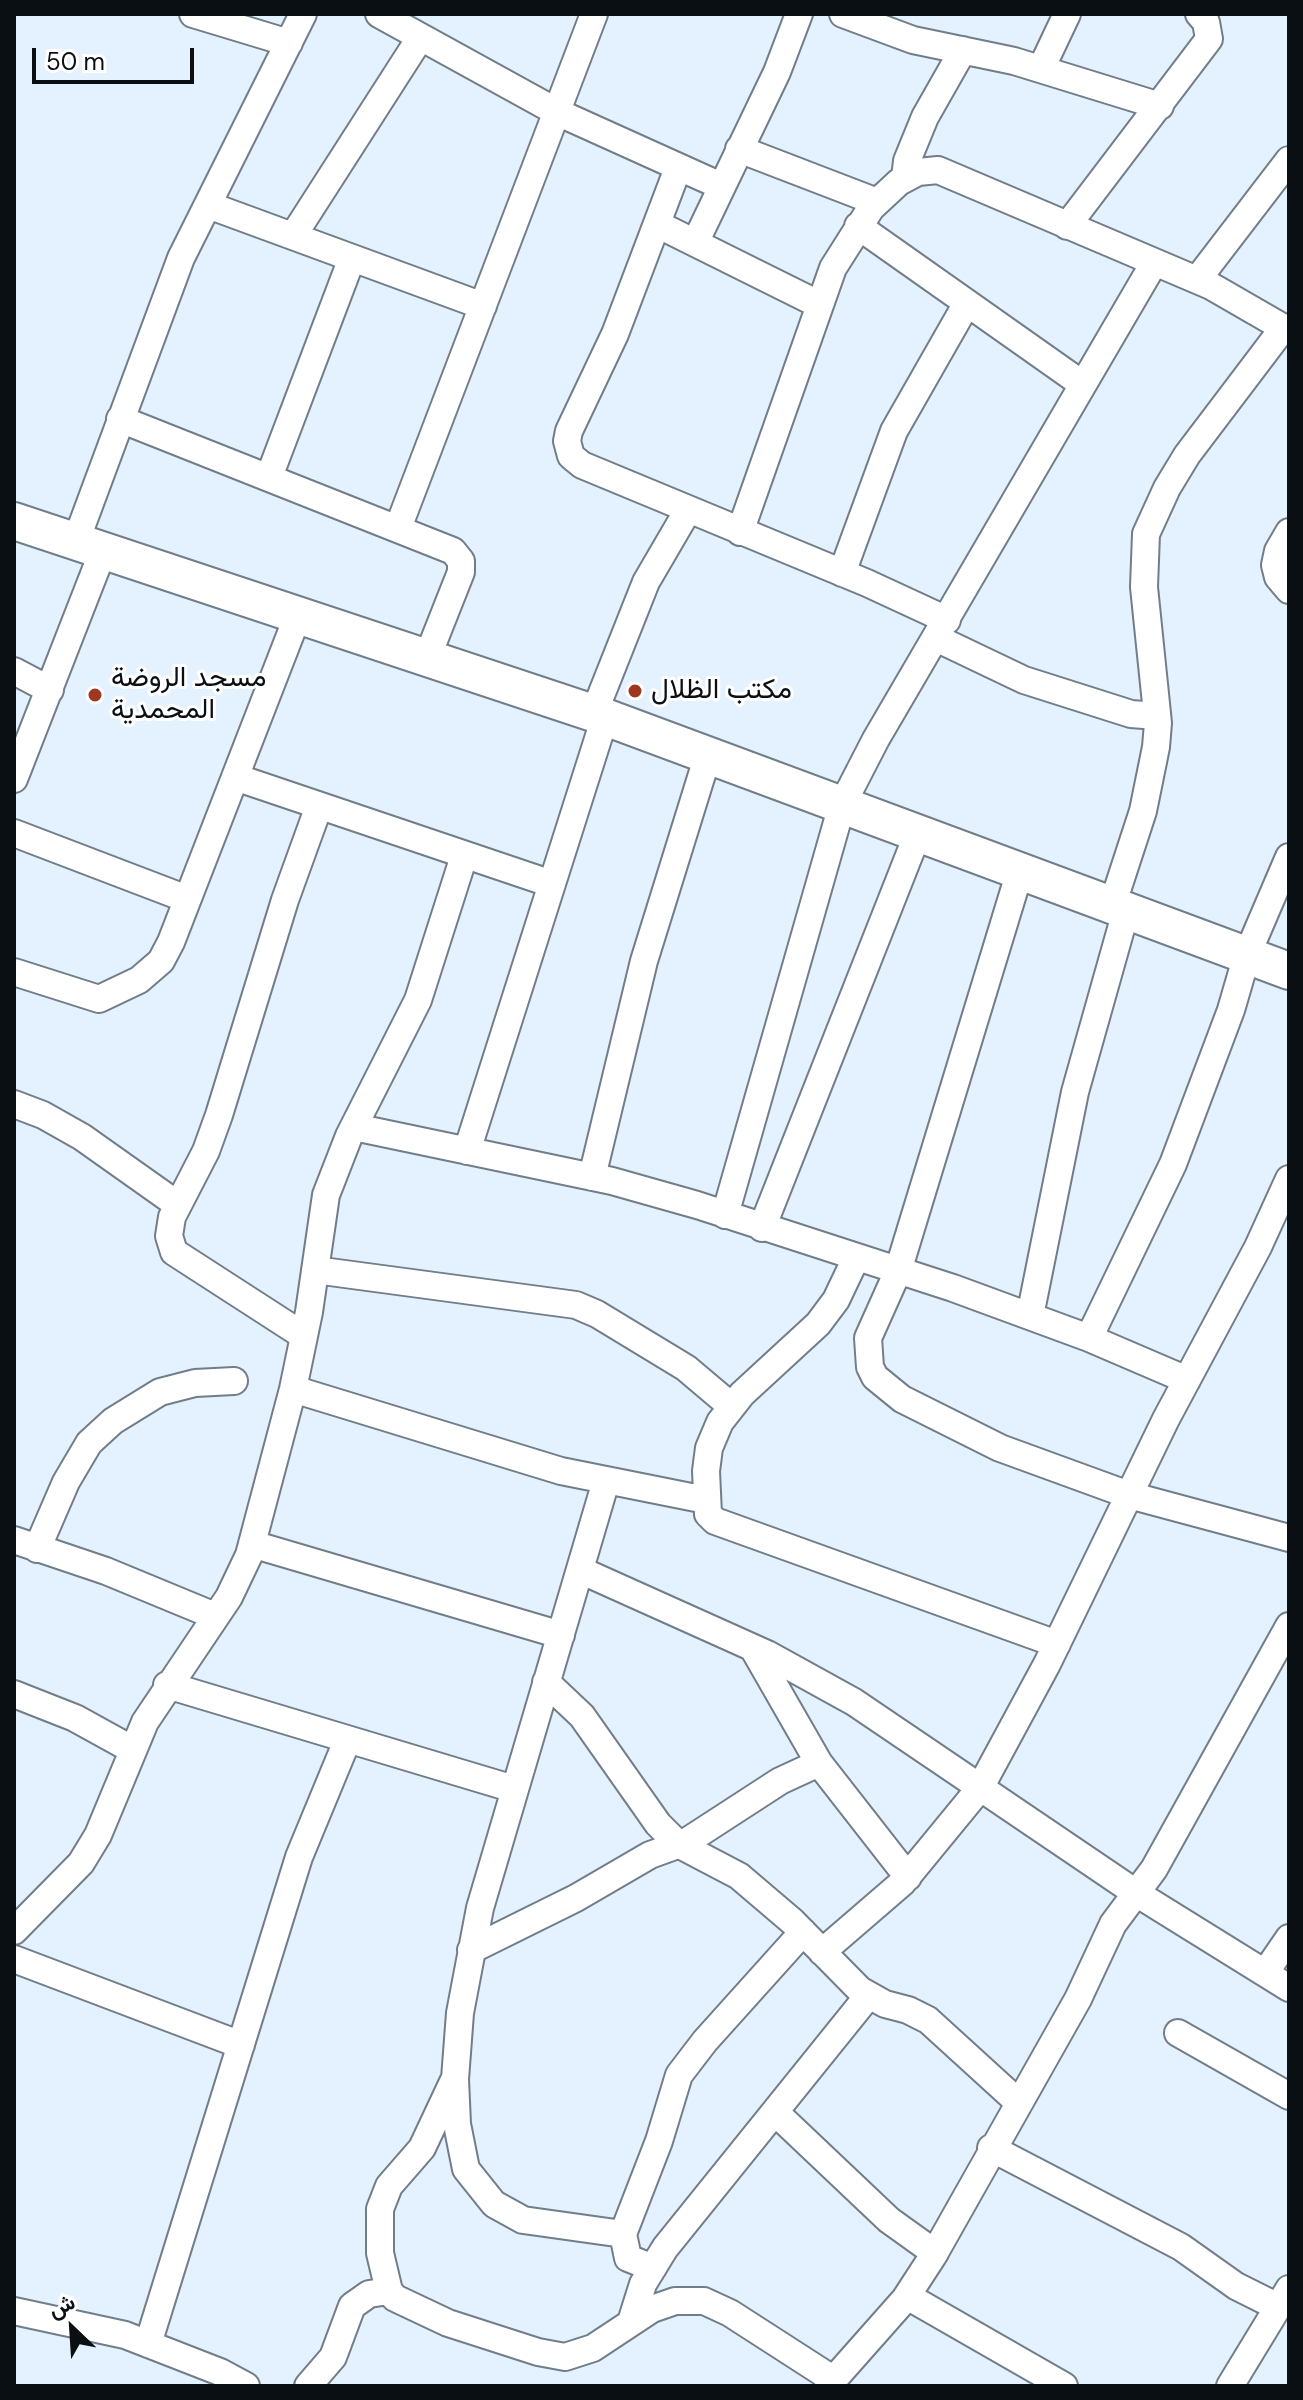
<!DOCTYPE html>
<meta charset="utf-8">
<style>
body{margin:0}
#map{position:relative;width:1303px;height:2400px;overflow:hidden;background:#e3f2fe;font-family:"DM Sans",Vazirmatn,sans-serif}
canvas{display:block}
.frame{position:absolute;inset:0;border:16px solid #0a0f13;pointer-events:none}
.north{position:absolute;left:32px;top:2288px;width:80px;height:80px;-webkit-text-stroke:6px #fff;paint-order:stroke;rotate:335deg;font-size:22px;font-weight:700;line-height:32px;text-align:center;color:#0a0f13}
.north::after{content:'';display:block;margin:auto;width:28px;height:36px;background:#0a0f13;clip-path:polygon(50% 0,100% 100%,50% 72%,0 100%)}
.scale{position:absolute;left:32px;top:48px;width:162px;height:36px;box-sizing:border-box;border:4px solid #0a0f13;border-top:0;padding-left:10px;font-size:24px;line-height:28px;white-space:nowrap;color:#0a0f13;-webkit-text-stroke:6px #fff;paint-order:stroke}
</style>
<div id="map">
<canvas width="1303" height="2400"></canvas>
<div class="frame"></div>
<div class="north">ش</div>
<div class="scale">50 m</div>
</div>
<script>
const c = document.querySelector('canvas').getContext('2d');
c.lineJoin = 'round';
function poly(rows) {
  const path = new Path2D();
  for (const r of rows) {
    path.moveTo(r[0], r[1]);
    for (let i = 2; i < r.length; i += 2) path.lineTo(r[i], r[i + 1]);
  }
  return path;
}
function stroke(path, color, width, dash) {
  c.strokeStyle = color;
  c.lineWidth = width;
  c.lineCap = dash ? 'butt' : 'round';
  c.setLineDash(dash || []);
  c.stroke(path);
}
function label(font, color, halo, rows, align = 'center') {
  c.font = font + ' "DM Sans",Vazirmatn,sans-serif';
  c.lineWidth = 6;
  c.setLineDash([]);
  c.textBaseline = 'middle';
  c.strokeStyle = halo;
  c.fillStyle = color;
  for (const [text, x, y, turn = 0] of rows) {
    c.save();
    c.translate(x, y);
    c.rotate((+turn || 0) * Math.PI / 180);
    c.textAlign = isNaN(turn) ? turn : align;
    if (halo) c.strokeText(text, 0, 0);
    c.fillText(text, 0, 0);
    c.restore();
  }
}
const street = poly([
 [193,14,289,43],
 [379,14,557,112,721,186],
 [843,14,913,40,1014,61,1160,106],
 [1041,69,1067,14],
 [739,149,877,202],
 [678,168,615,334,569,431,567,441,571,456,582,465,867,583,947,620],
 [905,178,907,161,925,117,963,50],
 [208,205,483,306],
 [657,224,818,304],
 [858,226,1082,384],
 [1067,226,1209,39,1206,22,1199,14],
 [293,236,420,38],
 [695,243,777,72,799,14],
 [1197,280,1289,160],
 [120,419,453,551,461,561,461,572,427,658],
 [269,477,352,258],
 [398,528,594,14],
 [740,532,833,268,871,208,899,182,918,172,938,170,1211,286,1289,331],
 [1289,532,1278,551,1275,565,1278,577,1289,590],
 [76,541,181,258,303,14],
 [842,573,894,431,967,303],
 [936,638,1024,680,1131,714,1157,716],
 [14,671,50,690],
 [594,713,646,582,688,510],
 [235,777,552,884],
 [14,779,103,551],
 [14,833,187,899],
 [1020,871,898,1271,868,1338,870,1367,875,1377,902,1399,1000,1448,1129,1495,1289,1538],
 [1112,906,1143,811,1156,747,1158,723,1144,587,1146,534,1167,488,1187,455,1284,327],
 [14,972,99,999,139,980,161,961,171,942,298,615],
 [14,1104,43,1115,82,1137,178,1205],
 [354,1127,612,1181,697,1205,953,1288,1089,1338,1187,1380],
 [467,1151,605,717],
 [592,1177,644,961,708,755],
 [725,1215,842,805,876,739,1154,263],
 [762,1228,918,833],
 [856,1258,836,1300,818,1324,742,1394,720,1422,709,1448,706,1471,708,1514,715,1521,1057,1644],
 [315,1270,576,1305,597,1314,686,1368,731,1406],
 [1030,1316,1075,1092,1126,911],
 [304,1336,174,1252,169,1236,172,1217,206,1151,219,1115,285,900,319,806],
 [1089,1338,1173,1164,1231,1010,1247,955,1289,857],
 [293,1389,561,1471,706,1500],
 [606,1481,480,1908,460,2013,455,2079,457,2124,466,2169,494,2204,523,2220,623,2234],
 [14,1540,106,1571,215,1616],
 [252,1544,561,1635],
 [37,1549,66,1482,89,1443,113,1421,160,1392,195,1383,234,1381],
 [580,1570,767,1654,854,1702,1136,1893,1289,1988],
 [753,1648,819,1763,908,1877],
 [546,1682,582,1716,658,1824,678,1844,739,1876,793,1922,860,1990,885,2004,908,2010,928,2020,1018,2102],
 [167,1685,514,1789],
 [14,1694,75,1718,133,1750],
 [14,1931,81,1863,98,1835,145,1722,229,1597,249,1555,293,1389,309,1312,326,1195,349,1136,418,1000,464,856],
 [471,1950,576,1898,650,1855,686,1842,780,1781,819,1763],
 [822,1952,902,1883,980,1788,1047,1664,1166,1419,1258,1247,1289,1179],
 [14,1959,241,2045],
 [1265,1973,1289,1938],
 [1178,2033,1289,2096],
 [453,2082,422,2148,389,2186,380,2209,380,2253,389,2291,395,2298,448,2323,538,2352,565,2357,593,2348,652,2309,675,2301,704,2301,730,2313,834,2380],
 [775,2112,889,2220,935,2253],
 [991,2148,1181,2247,1236,2286,1276,2306],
 [653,2268,628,2258,623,2234,659,2141,679,2075,705,2041,803,1932],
 [907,2296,1064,2386],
 [14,2311,125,2335,220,2372,246,2386],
 [632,2319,643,2284,665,2248,868,1996],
 [148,2344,299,1857,347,1741],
 [308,2386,333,2357,352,2306,369,2294,389,2291],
 [828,2386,905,2299,933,2256,1078,1999,1113,1924,1154,1869,1289,1626],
 [1230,2386,1289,2289]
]);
const secondary = poly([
 [14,521,605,717,1289,971]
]);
stroke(street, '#717e89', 30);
stroke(secondary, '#717e89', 40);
stroke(street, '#fff', 26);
stroke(secondary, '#fff', 36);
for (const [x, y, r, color] of [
 [635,691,8,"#9f3620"],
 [95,695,8,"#9f3620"]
]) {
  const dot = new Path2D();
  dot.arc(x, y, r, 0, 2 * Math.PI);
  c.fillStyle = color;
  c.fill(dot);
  stroke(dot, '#fff', 3);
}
label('28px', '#0a0f13', '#fff', [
 ["مسجد الروضة",111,679],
 ["المحمدية",111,711],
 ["مكتب الظلال",651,691]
], 'left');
</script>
